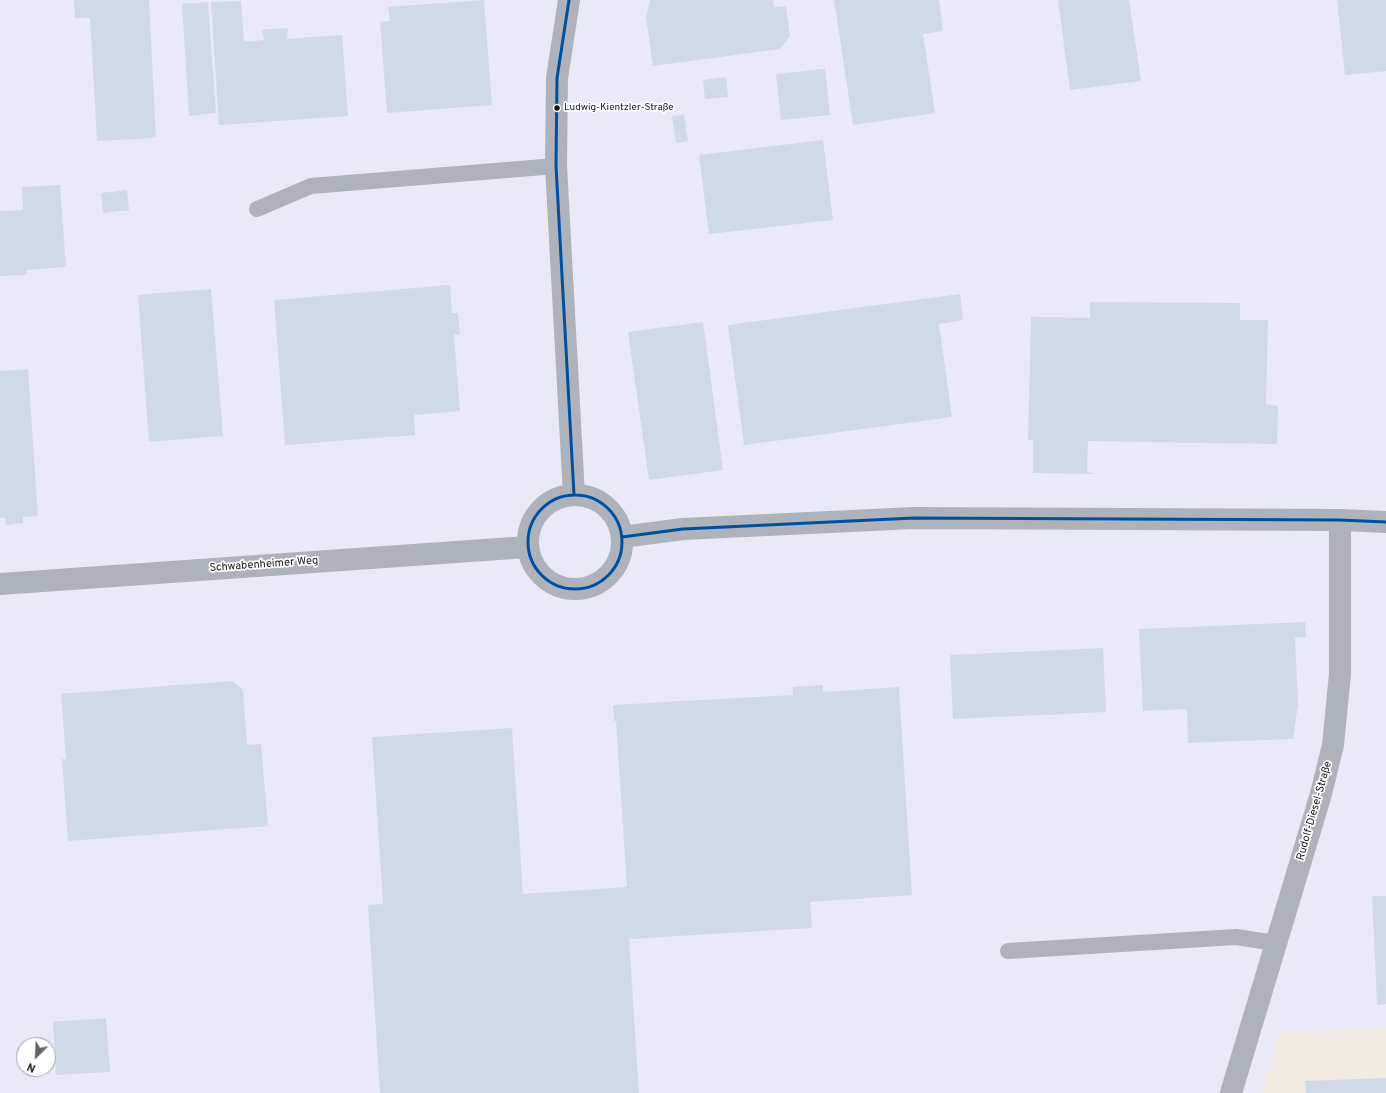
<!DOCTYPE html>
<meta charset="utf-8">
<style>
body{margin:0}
#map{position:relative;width:1386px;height:1093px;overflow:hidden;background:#eef1f6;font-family:Overpass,sans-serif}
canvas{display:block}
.north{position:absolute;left:16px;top:1037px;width:40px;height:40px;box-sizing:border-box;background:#fff;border:1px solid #a1a2a3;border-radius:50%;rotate:204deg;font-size:11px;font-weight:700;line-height:16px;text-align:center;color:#15171a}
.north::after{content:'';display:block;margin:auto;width:14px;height:18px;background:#616367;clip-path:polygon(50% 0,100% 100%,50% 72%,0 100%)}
</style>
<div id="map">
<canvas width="1386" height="1093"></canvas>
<div class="north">N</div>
</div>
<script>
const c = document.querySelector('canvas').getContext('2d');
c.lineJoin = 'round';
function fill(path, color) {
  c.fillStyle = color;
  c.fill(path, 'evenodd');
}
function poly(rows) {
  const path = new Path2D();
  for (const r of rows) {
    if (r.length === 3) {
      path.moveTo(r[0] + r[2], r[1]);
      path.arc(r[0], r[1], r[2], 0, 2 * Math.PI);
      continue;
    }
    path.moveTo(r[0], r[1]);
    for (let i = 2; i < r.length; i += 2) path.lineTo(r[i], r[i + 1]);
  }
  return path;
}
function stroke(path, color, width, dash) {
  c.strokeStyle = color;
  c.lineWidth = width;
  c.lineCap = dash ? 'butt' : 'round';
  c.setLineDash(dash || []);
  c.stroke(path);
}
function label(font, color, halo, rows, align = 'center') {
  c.font = font + ' Overpass,sans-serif';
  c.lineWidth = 3.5;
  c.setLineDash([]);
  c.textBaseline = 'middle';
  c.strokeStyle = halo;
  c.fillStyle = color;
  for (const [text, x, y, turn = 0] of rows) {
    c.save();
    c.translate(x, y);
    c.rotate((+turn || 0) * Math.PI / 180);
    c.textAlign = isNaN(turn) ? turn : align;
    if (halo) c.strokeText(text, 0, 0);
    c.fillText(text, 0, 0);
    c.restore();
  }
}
fill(poly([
 [0,0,1386,0,1386,1093,0,1093],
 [24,1045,48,1045,48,1069,24,1069]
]), '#eae9f8');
fill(poly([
 [1386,1028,1386,1093,1262,1093,1279,1032]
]), '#f1eae2');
fill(poly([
 [74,0,149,0,156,138,97,141,90,18,75,18],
 [484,0,492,105,387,113,380,22,390,21,388,7],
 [650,0,773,0,774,7,786,6,790,36,780,49,653,66,646,17],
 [834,0,939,0,943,31,923,34,935,113,853,125],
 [1058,0,1129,0,1141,81,1070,90],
 [1337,0,1386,0,1386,71,1345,75],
 [241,1,244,42,264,40,262,30,288,28,287,39,342,35,348,116,219,125,211,2],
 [208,2,216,113,189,116,182,4],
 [825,69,830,115,781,120,776,74],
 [726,77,728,97,705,99,703,80],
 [684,115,688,141,676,143,672,116],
 [823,140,833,220,709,234,699,155],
 [60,185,66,267,27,270,26,275,0,276,0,211,23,210,22,187],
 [127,190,129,210,103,213,101,193],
 [450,285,452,313,458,313,460,334,454,335,460,411,414,415,415,435,285,445,274,300],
 [211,289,223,436,149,442,138,295],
 [960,294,963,320,939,324,952,417,744,445,728,325],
 [1090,302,1240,303,1240,320,1268,320,1266,404,1278,406,1277,444,1088,441,1087,472,1093,473,1093,474,1033,473,1033,440,1028,440,1031,317,1090,318],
 [703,322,723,470,649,480,628,332],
 [28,369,38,516,23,517,23,523,6,525,5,518,0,518,0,371],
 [1305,622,1306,637,1295,638,1298,704,1293,739,1188,743,1187,709,1143,711,1139,629],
 [1103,648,1106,712,953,719,950,655],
 [232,681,243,690,247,745,261,744,268,826,68,841,62,759,66,759,61,694],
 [823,685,823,692,899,687,912,895,810,902,812,928,629,939,639,1093,380,1093,368,905,383,904,372,737,512,728,523,894,627,887,616,721,614,721,613,705,793,695,793,687],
 [1372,896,1386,896,1386,1004,1377,1005],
 [106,1018,110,1072,56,1075,53,1022],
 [1386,1078,1386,1093,1306,1093,1305,1081]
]), '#d0dae6');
stroke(poly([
 [257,209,311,186,556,166],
 [1008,951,1236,937,1275,943]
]), '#adb2bb', 16);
stroke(poly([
 [569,0,557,78,556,166,574,495],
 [575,542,47],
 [622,537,683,529,914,518,1340,520,1386,522],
 [0,584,527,547],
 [1231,1093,1321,794,1333,745,1340,674,1340,520]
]), '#adb2bb', 22);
stroke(poly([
 [569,0,557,78,556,166,574,495],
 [575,542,47],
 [622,537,683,529,914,518,1340,520,1386,522]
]), '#004f9f', 3);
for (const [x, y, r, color] of [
 [557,108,3.5,"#15171a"]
]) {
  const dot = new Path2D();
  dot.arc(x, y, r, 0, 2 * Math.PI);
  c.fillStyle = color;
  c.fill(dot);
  stroke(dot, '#fff', 1.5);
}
label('10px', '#15171a', '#fff', [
 ["Ludwig-Kientzler-Straße",564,108]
], 'left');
label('11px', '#15171a', '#fff', [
 ["Schwabenheimer Weg",264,565,-4],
 ["Rudolf-Diesel-Straße",1315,811,-74]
]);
</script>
